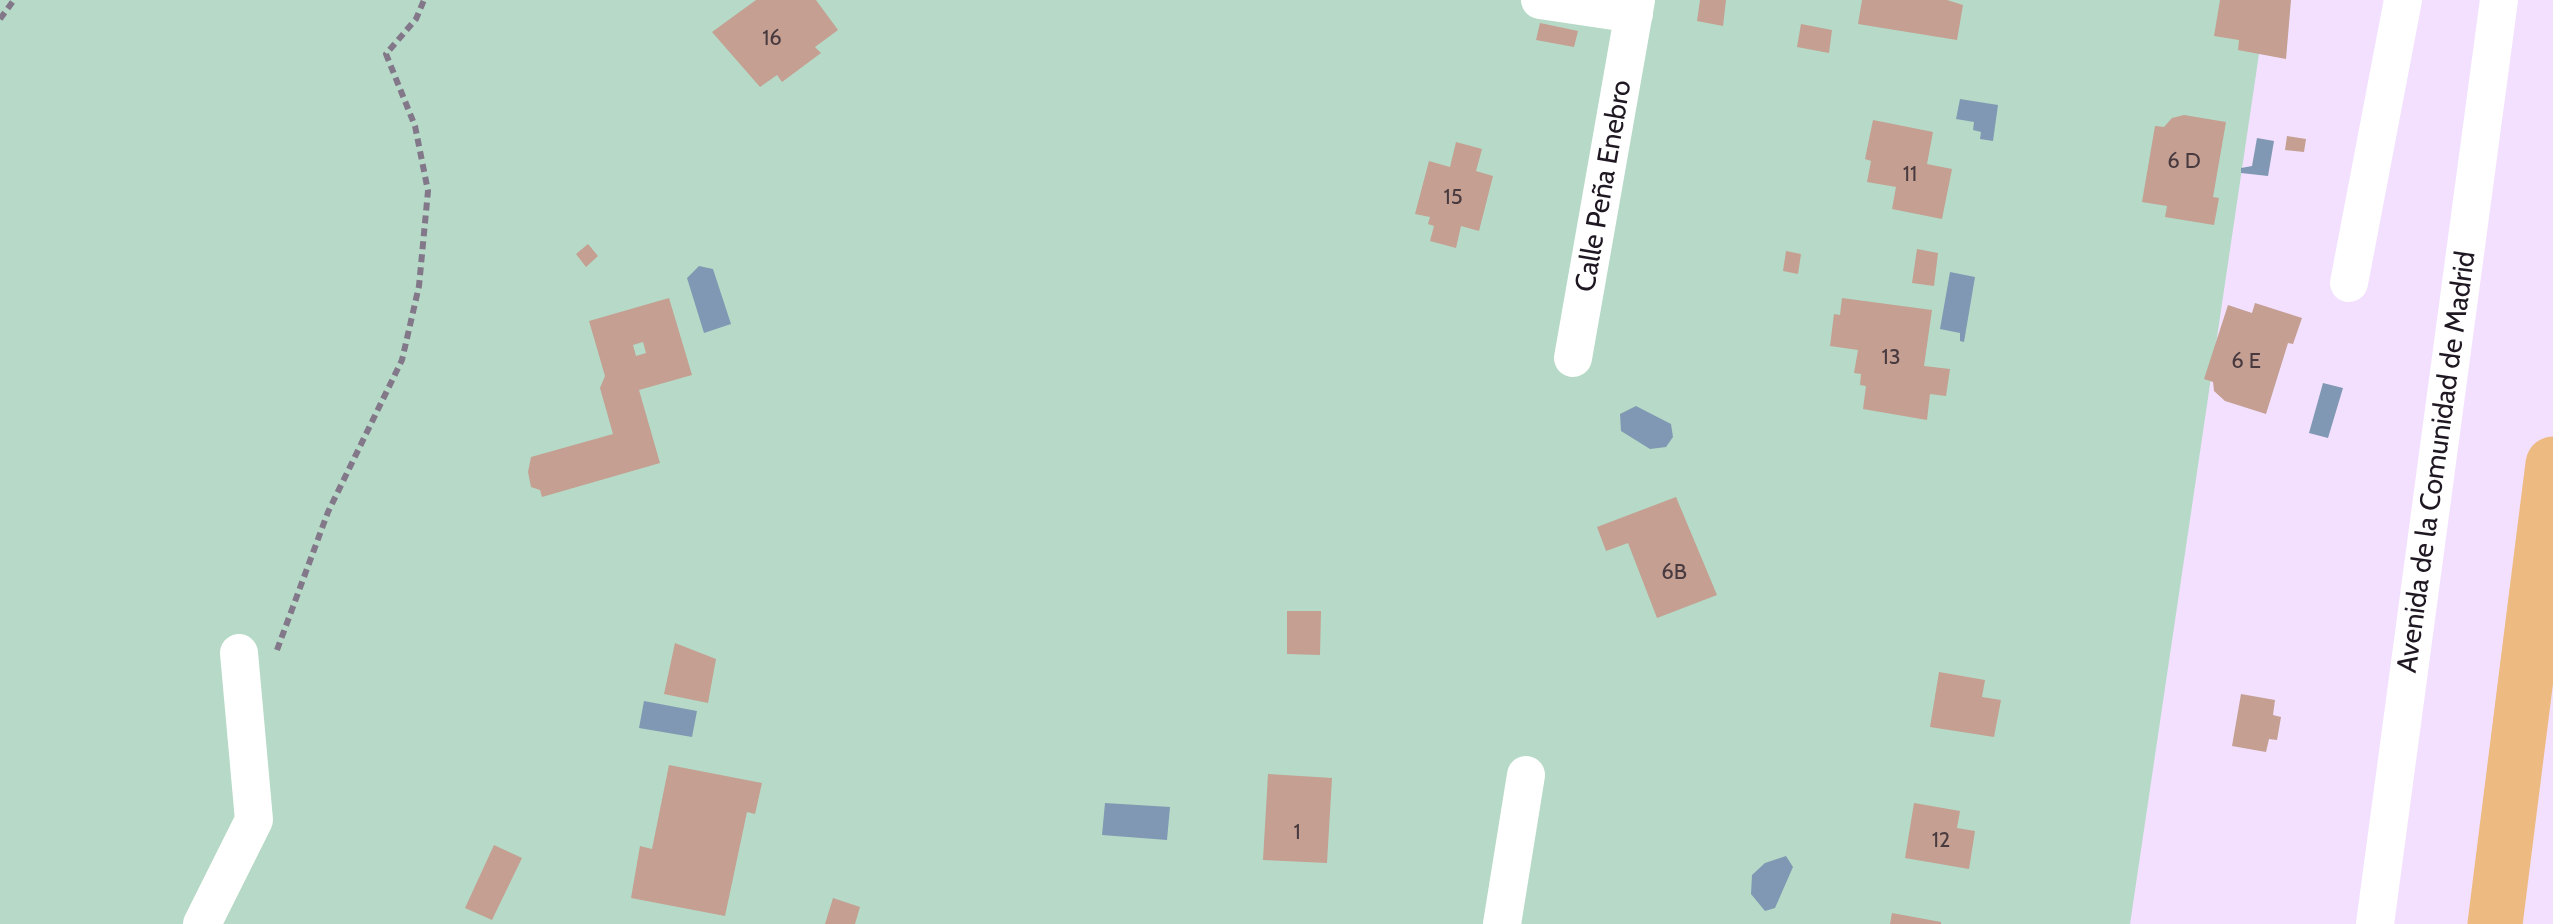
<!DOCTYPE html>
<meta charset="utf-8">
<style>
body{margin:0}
canvas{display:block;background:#f2e0fe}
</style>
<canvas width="2553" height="924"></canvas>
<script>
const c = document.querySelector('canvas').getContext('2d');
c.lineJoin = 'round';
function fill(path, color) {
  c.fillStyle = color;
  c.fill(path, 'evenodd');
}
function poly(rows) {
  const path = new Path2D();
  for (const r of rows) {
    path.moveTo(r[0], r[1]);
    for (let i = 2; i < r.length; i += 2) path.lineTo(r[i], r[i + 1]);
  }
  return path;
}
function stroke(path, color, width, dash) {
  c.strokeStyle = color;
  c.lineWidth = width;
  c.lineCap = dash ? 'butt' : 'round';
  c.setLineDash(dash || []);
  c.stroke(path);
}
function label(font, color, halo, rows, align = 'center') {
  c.font = font + ' Cabin,sans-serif';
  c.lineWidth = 9;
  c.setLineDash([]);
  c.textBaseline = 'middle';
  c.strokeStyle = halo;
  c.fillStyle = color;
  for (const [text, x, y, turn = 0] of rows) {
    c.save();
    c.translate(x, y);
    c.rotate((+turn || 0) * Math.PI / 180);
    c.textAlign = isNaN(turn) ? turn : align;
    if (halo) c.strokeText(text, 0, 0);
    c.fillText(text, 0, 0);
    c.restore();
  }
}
fill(poly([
 [0,0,2267,0,2130,924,0,924]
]), '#b6dac7');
fill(poly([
 [1960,99,1998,105,1993,141,1980,139,1981,132,1973,130,1974,122,1956,119],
 [2257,138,2274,141,2268,176,2241,173,2241,168,2252,166],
 [699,266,713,269,731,324,704,333,687,278],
 [1950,272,1975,277,1964,342,1960,341,1960,333,1940,329],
 [2323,383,2343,388,2328,438,2309,433],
 [1636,406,1671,424,1673,437,1666,447,1650,449,1621,431,1620,414],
 [644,701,697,711,692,737,639,728],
 [1105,803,1170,807,1167,840,1102,835],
 [1786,856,1793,867,1775,908,1765,911,1751,894,1752,875,1765,863]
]), '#8098b3');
fill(poly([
 [756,0,816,0,838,30,815,47,821,53,782,82,777,75,760,87,712,32],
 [1700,0,1726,0,1723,26,1697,21],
 [1862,0,1947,0,1963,5,1957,40,1858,24],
 [2220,0,2291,0,2286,59,2238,50,2239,40,2214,36],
 [1540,23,1578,31,1574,47,1536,40],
 [1801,24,1832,30,1829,53,1797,47],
 [2184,115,2226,122,2213,197,2219,198,2214,225,2165,217,2167,206,2142,202,2155,126,2164,127,2172,118],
 [1873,120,1933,132,1927,164,1952,169,1942,219,1892,209,1896,187,1867,182,1871,161,1865,159],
 [2287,136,2306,139,2304,152,2285,150],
 [1456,142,1482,149,1476,171,1493,176,1479,231,1461,226,1456,248,1430,241,1434,226,1428,224,1430,217,1415,214,1429,161,1450,167],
 [588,244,598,256,586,267,576,254],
 [1917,249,1938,253,1934,286,1912,283],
 [1786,251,1801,254,1798,274,1783,271],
 [669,298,692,375,639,390,660,463,542,497,540,490,531,487,528,472,531,457,613,434,600,388,605,376,589,321],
 [643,342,646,353,636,356,633,345],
 [1842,298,1932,310,1924,366,1950,369,1946,396,1930,394,1927,420,1863,409,1866,386,1860,385,1861,374,1854,373,1858,350,1830,346,1834,314,1840,315],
 [2255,303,2302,318,2293,344,2288,343,2266,414,2225,401,2214,391,2213,382,2204,379,2228,305,2252,313],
 [1676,497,1717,595,1657,618,1628,543,1606,551,1597,527],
 [1287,611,1321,611,1320,655,1287,654],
 [675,643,716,659,708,703,664,694],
 [1939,672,1985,680,1982,697,2001,700,1994,737,1930,727],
 [2241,694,2275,700,2273,715,2281,717,2277,740,2269,739,2266,752,2232,746],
 [669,765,762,783,755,814,747,812,725,916,631,898,640,846,652,849],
 [1268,774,1332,778,1327,863,1263,860],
 [1914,803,1960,811,1957,828,1975,831,1969,869,1905,858],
 [494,845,522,858,492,920,465,908],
 [833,898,860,907,855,924,825,924],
 [1892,913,1941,922,1941,924,1890,924]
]), '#c49f92');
stroke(poly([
 [0,19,14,0],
 [277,650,328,512,402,360,419,286,428,191,415,126,386,54,416,19,424,0]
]), '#83778a', 6, [8, 5]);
stroke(poly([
 [1540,0,1634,14],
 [2349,283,2403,0],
 [1573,358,1636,0],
 [202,924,254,820,239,653],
 [1502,924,1526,775],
 [2375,924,2499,0]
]), '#fff', 38);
stroke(poly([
 [2495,924,2553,464]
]), '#edbb82', 55);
label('22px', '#483a3e', null, [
 ["16",772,39],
 ["6 D",2184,162],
 ["11",1910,175],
 ["15",1453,198],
 ["13",1891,358],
 ["6 E",2246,362],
 ["6B",1674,573],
 ["1",1297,833],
 ["12",1941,841]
]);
label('28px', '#1f1822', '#fff', [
 ["Calle Peña Enebro",1604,186,-80],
 ["Avenida de la Comunidad de Madrid",2437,462,-82]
]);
</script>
